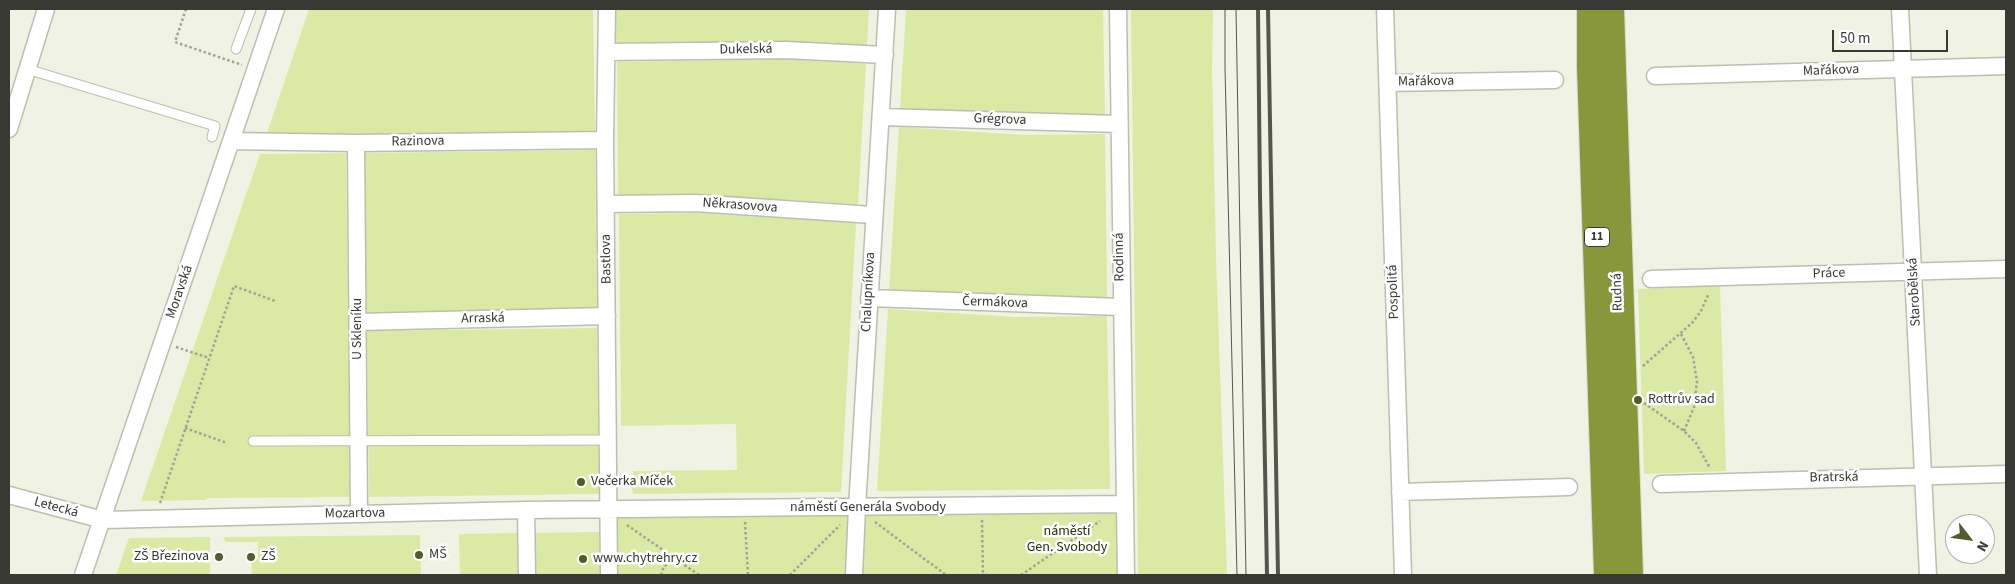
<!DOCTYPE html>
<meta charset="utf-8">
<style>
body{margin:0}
#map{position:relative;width:2015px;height:584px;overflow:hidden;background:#f0f3e3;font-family:"Source Sans 3",sans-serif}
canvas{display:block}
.frame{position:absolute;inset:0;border:10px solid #383933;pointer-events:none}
.north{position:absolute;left:1945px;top:514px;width:50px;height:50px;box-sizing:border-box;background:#fff;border:1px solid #afb0ad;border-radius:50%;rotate:120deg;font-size:14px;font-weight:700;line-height:20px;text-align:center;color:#383933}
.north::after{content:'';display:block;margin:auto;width:18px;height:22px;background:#535b2a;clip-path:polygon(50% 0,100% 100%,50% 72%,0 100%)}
.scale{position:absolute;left:1832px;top:30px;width:116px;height:22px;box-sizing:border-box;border:2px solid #383933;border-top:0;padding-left:6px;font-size:15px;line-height:18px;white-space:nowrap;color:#383933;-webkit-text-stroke:4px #fff;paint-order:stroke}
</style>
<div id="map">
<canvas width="2015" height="584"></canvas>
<div class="frame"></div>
<div class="north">N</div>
<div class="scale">50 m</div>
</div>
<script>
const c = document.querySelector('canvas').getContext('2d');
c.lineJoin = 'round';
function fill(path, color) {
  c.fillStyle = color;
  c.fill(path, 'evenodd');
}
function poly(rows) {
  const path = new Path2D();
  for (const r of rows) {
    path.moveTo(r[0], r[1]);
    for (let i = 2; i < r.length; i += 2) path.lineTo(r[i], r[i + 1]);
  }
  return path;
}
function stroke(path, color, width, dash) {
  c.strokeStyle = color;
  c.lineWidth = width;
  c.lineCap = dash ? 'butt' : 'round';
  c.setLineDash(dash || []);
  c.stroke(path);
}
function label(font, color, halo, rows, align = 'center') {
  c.font = font + ' "Source Sans 3",sans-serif';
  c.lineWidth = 5;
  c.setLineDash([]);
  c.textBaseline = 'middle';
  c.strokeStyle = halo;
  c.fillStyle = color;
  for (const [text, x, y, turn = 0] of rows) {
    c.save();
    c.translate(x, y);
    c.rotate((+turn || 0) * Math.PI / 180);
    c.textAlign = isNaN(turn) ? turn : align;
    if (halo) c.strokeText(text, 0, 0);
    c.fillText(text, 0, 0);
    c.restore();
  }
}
fill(poly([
 [309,9,593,9,595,131,266,136],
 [616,9,869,9,867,46,766,41,616,44],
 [906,9,1103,9,1105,116,1028,117,900,109],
 [1131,9,1213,9,1212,70,1216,257,1227,575,1138,575],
 [785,59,866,64,858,204,697,195,618,196,617,62],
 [899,127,1026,135,1105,134,1107,297,1017,298,889,291],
 [595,150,597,310,366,313,365,153],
 [346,153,350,497,217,498,207,498,206,500,141,501,260,154],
 [700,213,856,223,841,492,633,494,631,483,633,482,633,471,737,470,736,424,621,426,619,214],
 [1720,286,1726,471,1644,474,1638,289],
 [888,309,1016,317,1107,316,1110,489,877,491],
 [597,328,599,494,369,497,367,331],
 [1124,504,1126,575,609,575,608,509],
 [599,532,600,575,530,575,530,533],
 [522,533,522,575,460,575,459,534],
 [420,535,421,575,252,575,251,560,258,559,258,542,226,542,223,537],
 [210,537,210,575,116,575,129,538]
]), '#dae9a3');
const lane = poly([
 [236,49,251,9],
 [27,69,215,126,212,137],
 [253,441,608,440]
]);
const street = poly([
 [607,9,605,140,609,575],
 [1118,9,1126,575],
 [1385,9,1403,575],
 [1900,9,1928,575],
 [607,52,786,50,885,55],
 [1655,76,2006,66],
 [1388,83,1555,80],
 [881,117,1119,124],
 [9,129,46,9],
 [231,141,356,143,605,140],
 [356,143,359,514],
 [606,204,695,203,873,215],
 [1651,279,2006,269],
 [869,298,1121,307],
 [358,322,607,316],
 [1661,484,2006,474],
 [1400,492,1569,487],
 [9,495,103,520,526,510,1124,504],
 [526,510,527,575],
 [83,575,276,9],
 [854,575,857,508,887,9]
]);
const highway = poly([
 [1591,9,1591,67,1608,575],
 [1610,9,1629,575]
]);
stroke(lane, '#bbbfaf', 11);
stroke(street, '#bbbfaf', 19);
stroke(highway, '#d7d7d6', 30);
stroke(poly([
 [186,9,175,42,242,65],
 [1681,334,1693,357,1697,382,1694,407,1684,431],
 [176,347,209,358],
 [1643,366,1692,323,1701,311,1709,293],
 [1644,403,1684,431,1696,443,1710,468],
 [185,428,227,443],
 [160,503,234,286,275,301],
 [982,520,983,574],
 [745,522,748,575],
 [875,522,946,575],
 [627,525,699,575],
 [661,575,664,566,672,562,680,563],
 [790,575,840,525],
 [976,575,992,575],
 [1021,575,1100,521]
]), '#9fa196', 2.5, [2.5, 2.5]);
stroke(lane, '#fff', 9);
stroke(street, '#fff', 16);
stroke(highway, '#889739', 28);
stroke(poly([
 [1225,9,1225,68,1237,575],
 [1236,9,1246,575]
]), '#54554d', 1);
stroke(poly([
 [1258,9,1260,195,1267,575],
 [1268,9,1278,575]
]), '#54554d', 4);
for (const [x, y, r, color] of [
 [1638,400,5,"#535b2a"],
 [581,482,5,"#535b2a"],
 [419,555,5,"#535b2a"],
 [219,557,5,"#535b2a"],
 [251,557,5,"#535b2a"],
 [583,559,5,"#535b2a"]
]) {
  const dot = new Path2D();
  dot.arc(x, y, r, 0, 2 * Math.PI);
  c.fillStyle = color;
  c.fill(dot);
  stroke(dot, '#fff', 2);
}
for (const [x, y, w] of [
 [1597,237,25]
]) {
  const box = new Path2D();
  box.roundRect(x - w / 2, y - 9.5, w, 19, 4);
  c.fillStyle = '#fff';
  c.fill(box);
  stroke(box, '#383933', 1);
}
label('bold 12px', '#383933', null, [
 ["11",1597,237]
]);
label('14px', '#383933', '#fff', [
 ["Dukelská",746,50,-1],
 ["Mařákova",1831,71,-2],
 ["Mařákova",1426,82,-1],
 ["Grégrova",1000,120,2],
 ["Razinova",418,142,-1],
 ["Někrasovova",740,206,4],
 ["Rodinná",1120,257,-91],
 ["Bastlova",607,259,-91],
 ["Práce",1829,274,-2],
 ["Moravská",180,292,-71],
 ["Chalupníkova",869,292,-87],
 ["Pospolitá",1394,292,-92],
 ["Rudná",1618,292,-92],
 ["Starobělská",1915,292,-93],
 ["Čermákova",995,303,2],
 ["Arraská",483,319,-1],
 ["U Skleníku",358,329,-90],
 ["Bratrská",1834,478,-1],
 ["Letecká",56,508,15],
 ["náměstí Generála Svobody",868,508],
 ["Mozartova",355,514,-1]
]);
label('14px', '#383933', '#fff', [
 ["Rottrův sad",1648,400],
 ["Večerka Míček",591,482],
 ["MŠ",429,555],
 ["ZŠ Březinova",209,557,"right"],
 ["ZŠ",261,557],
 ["www.chytrehry.cz",593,559]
], 'left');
label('14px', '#282e0a', '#fff', [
 ["náměstí",1067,532],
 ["Gen. Svobody",1067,548]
]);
</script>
